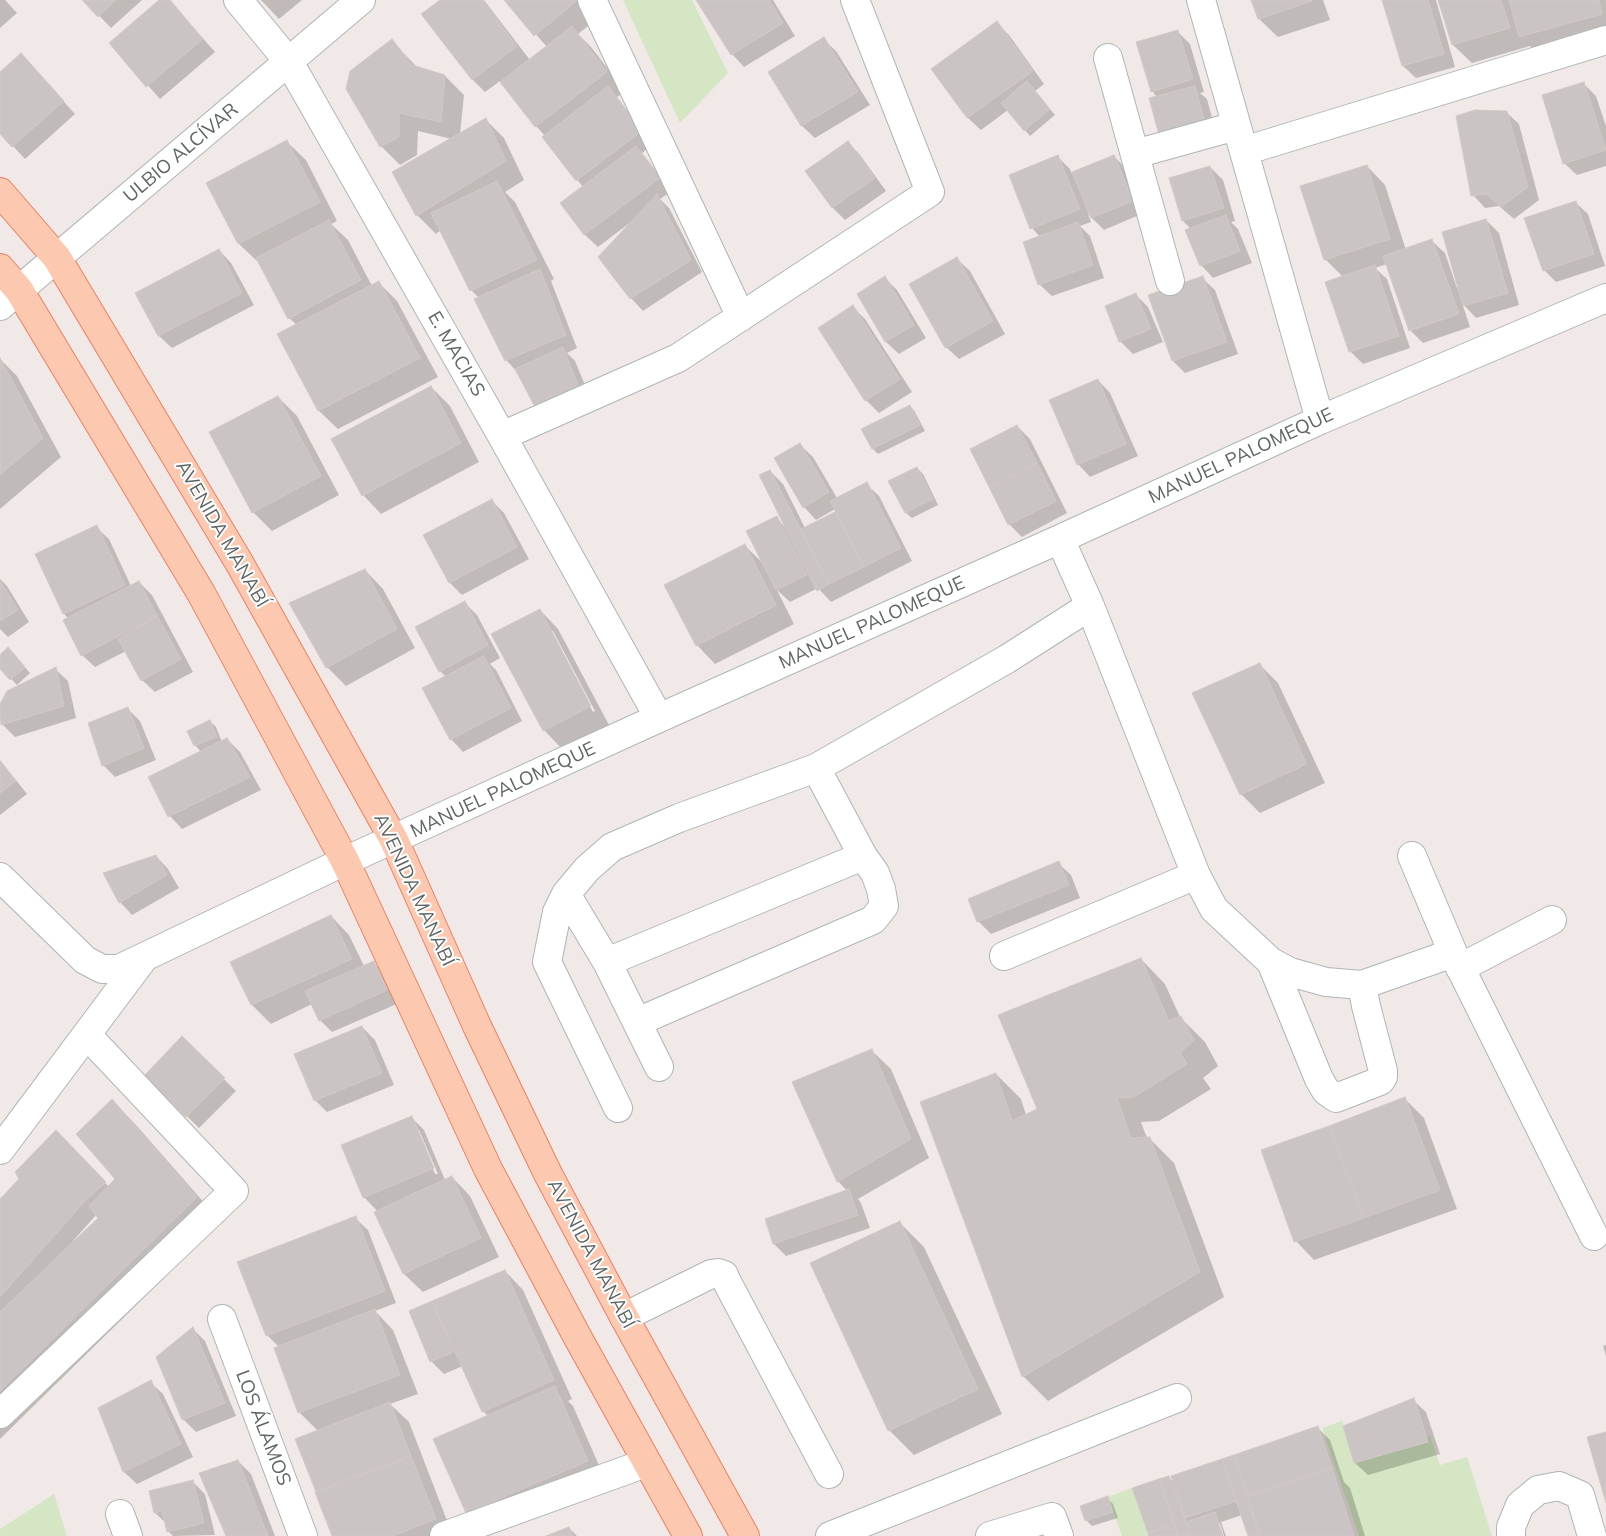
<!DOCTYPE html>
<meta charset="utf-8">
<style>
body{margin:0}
canvas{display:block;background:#f0e9e7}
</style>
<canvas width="1606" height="1536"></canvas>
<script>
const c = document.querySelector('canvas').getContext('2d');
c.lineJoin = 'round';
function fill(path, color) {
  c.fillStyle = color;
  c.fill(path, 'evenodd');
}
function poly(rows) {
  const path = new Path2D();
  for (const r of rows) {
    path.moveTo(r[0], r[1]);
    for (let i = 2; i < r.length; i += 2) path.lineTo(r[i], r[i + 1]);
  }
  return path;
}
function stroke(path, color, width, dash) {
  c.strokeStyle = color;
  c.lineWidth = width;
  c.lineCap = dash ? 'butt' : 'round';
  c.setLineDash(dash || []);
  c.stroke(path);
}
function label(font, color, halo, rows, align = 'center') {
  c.font = font + ' Mulish,sans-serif';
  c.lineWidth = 4;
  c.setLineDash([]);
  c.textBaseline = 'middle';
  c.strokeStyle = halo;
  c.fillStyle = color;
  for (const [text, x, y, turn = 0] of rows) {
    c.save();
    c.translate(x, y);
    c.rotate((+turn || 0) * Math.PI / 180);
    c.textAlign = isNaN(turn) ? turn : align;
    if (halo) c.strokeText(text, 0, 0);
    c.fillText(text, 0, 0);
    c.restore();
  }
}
fill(poly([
 [623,0,692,0,728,73,680,123],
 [1342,1421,1356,1462,1430,1436,1440,1465,1467,1457,1492,1536,1359,1536,1322,1428],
 [1132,1488,1149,1536,1122,1536,1108,1497],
 [54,1494,67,1536,0,1536,0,1529]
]), '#d5e6c4');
fill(poly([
 [0,0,5,0,17,13,0,28],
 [84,0,142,0,111,28],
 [161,0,169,0,215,52,160,99,110,43],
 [261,0,302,0,279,19],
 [442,0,484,0,530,60,547,47,506,0,591,0,603,14,578,34,591,47,625,91,617,97,653,144,642,153,672,191,660,199,669,208,702,272,643,311,631,298,632,223,631,222,598,247,585,235,562,203,583,187,544,137,545,136,536,126,500,81,485,92,473,80,423,14],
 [698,0,773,0,795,36,744,67,732,54],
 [1253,0,1323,0,1330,20,1278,37,1259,19],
 [1384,0,1436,0,1455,67,1416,78,1403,66],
 [1439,0,1606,0,1606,29,1533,49,1530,46,1472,63,1453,45],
 [997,23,1009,35,1044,84,1035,91,1055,115,1030,136,1008,110,981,130,968,118,933,69],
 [1178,32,1190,44,1204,92,1200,93,1207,99,1217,136,1157,97,1152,91],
 [823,39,836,51,870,105,815,138,802,126,770,72],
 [392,41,417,67,445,76,464,95,460,134,485,119,504,138,524,180,505,192,515,202,554,279,551,281,577,348,567,353,575,361,590,397,547,417,535,404,518,373,507,361,476,300,479,298,471,290,441,230,436,234,417,215,452,139,418,131,417,155,400,165,381,146],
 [33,67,75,114,25,159,0,132,0,74],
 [1584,84,1596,96,1606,126,1606,166,1577,175,1564,163],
 [1506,112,1519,124,1539,200,1514,219,1499,206,1485,208,1473,195],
 [287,142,306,160,337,221,331,224,348,240,372,286,378,282,397,301,438,377,338,429,319,411,279,334,297,325,289,318,259,262,258,262,239,244,207,184],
 [848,142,860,155,886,191,845,220,833,208,807,171],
 [1057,156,1070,169,1072,174,1114,156,1126,169,1144,213,1104,230,1088,214,1091,222,1080,226,1090,236,1104,278,1052,296,1039,284,1040,237,1032,228],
 [1367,166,1385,185,1406,250,1432,241,1445,253,1457,288,1459,287,1486,220,1499,233,1519,305,1476,318,1462,303,1470,327,1423,343,1410,330,1387,264,1375,268,1387,279,1410,348,1363,364,1350,351,1343,277,1325,259],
 [1210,167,1223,180,1235,221,1231,222,1238,229,1252,263,1213,278,1201,265,1191,229,1183,221],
 [1575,202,1588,214,1605,266,1556,282,1544,270],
 [219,250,231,263,254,305,172,348,159,336,137,294],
 [957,259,970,271,1005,334,959,359,946,347],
 [885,278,897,290,926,338,899,354,886,342,858,294],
 [1202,278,1215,290,1238,354,1185,373,1173,361,1150,296],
 [1136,295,1148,307,1163,342,1133,354,1120,341],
 [853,307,865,319,912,392,879,413,866,400],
 [0,359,17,376,61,457,0,509],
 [1098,380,1110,393,1138,456,1090,477,1078,464],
 [431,387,450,406,479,462,381,514,363,495],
 [278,397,297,416,339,495,272,531,253,512],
 [910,406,915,412,925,431,878,454,873,449],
 [1017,426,1030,439,1067,513,1022,537,1009,524],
 [800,445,813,457,837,498,866,484,879,496,912,561,831,602,818,588,790,602,777,590,794,624,715,664,697,645,745,546,764,564,776,518,786,528,770,471,783,484,805,528,837,512,835,509,816,520,804,507],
 [917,468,923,474,938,505,912,518,906,513],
 [492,501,504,513,529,559,462,595,450,583],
 [96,527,109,539,131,586,139,582,152,595,193,672,155,692,142,680,126,651,95,667,82,655,68,618,64,614,36,555],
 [365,570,383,589,415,648,346,686,327,667],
 [0,579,7,586,29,622,8,637,0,629],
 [465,603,477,615,500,658,490,664,496,670,522,721,463,752,451,739,446,677,440,671],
 [540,610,558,629,609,725,562,749,544,730],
 [550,631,553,631,595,711,593,712],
 [14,655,30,673,17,685,0,667,0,656],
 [1259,664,1278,683,1325,783,1260,813,1241,794],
 [55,669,68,681,76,718,15,737,2,724,0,719,0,706,8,692],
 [127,708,140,721,156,760,115,777,103,765],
 [210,721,216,727,222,742,227,739,240,752,261,790,182,829,170,816,150,777,201,752,195,745],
 [0,760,27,794,0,815],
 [156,856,168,869,179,888,132,915,120,902],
 [1058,863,1071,875,1080,898,991,934,978,921],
 [331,916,349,935,364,966,373,962,386,975,399,1003,332,1032,320,1020,312,1004,271,1024,252,1005,232,962],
 [1141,959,1165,984,1180,1017,1205,1042,1218,1066,1203,1078,1211,1089,1159,1121,1141,1122,1147,1138,1149,1138,1174,1163,1224,1297,1048,1401,1024,1377,921,1102,996,1074,1021,1099,1026,1115,1039,1109],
 [362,1027,375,1040,394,1085,327,1112,315,1100],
 [182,1038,236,1091,199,1128,146,1076],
 [872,1051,891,1069,929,1158,858,1199,861,1203,870,1228,786,1256,774,1244,766,1220,847,1191,838,1181,793,1083],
 [1405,1099,1424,1118,1457,1209,1314,1260,1296,1241],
 [112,1100,136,1125,221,1222,0,1439,0,1201,21,1179,56,1132,109,1187,117,1180],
 [97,1214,100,1218,75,1242,73,1241],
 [411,1117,424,1130,445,1180,452,1177,470,1196,499,1257,423,1292,404,1274,376,1213,378,1212,364,1197],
 [417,1130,419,1130,438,1174,435,1174],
 [355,1218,368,1230,396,1303,375,1311,393,1330,418,1394,390,1404,409,1422,453,1536,333,1536,318,1431,299,1412,279,1347,267,1335],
 [900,1223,924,1247,1002,1414,914,1455,889,1430],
 [505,1271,523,1290,572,1399,568,1401,573,1406,605,1479,486,1531,467,1513,488,1416,483,1411,463,1366,444,1374,431,1361,411,1312],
 [193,1329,205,1341,236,1416,196,1432,183,1419],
 [1606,1345,1606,1356,1603,1346],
 [150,1382,163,1394,193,1457,137,1484,124,1472,100,1409],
 [1413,1400,1426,1412,1440,1454,1368,1475,1355,1463,1344,1427],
 [1318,1428,1330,1440,1344,1482,1350,1488,1365,1536,1249,1536,1242,1515,1221,1522,1226,1536,1224,1536,1220,1523,1217,1523,1221,1536,1150,1536,1151,1534,1149,1532,1169,1477,1174,1483,1222,1460],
 [238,1461,251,1474,275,1536,227,1536],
 [193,1482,205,1494,215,1535,173,1536,168,1531,166,1523,155,1513],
 [1107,1498,1113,1504,1118,1518,1092,1526,1086,1520],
 [569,1528,577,1536,549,1536]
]), '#0003');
const building = poly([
 [82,0,116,0,98,17,82,0],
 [159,0,170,0,203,39,146,87,109,43,159,0],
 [440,0,483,0,517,46,472,80,421,14,440,0],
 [504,0,578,0,534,36,504,0],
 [696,0,769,0,783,23,731,55,696,0],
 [1251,0,1311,0,1312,1,1258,19,1251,0],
 [1382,0,1428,0,1444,54,1402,66,1382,0],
 [1438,0,1501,0,1510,28,1452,45,1438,0],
 [1509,0,1599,0,1602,14,1519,37,1509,0],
 [997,21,1033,71,967,118,931,69,997,21],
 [572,26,607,72,535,127,500,82,572,26],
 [1178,30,1193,79,1151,92,1136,42,1178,30],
 [824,37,858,92,801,126,768,72,824,37],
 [392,39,412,65,445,75,441,122,399,113,399,137,380,147,346,89,350,71,392,39],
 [21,53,64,101,12,147,0,134,0,72,21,53],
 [1027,81,1050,109,1024,131,1001,103,1027,81],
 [1584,82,1606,150,1563,164,1542,95,1584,82],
 [608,86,642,131,576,181,542,137,608,86],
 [1195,86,1205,123,1159,135,1149,98,1195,86],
 [1475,110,1507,111,1528,187,1501,207,1486,194,1471,196,1456,116,1475,110],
 [486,118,506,161,416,216,392,172,486,118],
 [287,140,320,202,238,244,206,183,287,140],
 [848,141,875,178,832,208,805,171,848,141],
 [636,146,660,178,584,235,560,203,636,146],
 [1058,155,1080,209,1030,229,1009,175,1058,155],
 [1114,155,1133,201,1091,218,1072,172,1114,155],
 [1367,165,1390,239,1324,260,1300,186,1367,165],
 [1210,166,1224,208,1182,221,1169,178,1210,166],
 [497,181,537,260,470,291,431,213,497,181],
 [657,194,691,260,630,299,598,257,657,194],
 [1576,201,1594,254,1543,271,1524,218,1576,201],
 [1226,215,1240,251,1200,266,1185,230,1226,215],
 [1486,219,1508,293,1463,306,1442,232,1486,219],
 [329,220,361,280,288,319,256,258,329,220],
 [1078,222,1093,265,1038,285,1023,242,1078,222],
 [1432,239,1459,314,1409,331,1383,256,1432,239],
 [219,249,242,293,158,336,135,293,219,249],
 [957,257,993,321,945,348,909,284,957,257],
 [1375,265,1399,336,1349,352,1325,282,1375,265],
 [540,269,566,335,505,361,474,299,540,269],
 [885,276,914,325,885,342,857,294,885,276],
 [1203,276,1227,342,1172,361,1148,295,1203,276],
 [379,281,420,358,318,411,277,334,379,281],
 [1136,293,1151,329,1119,342,1105,306,1136,293],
 [853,305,900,379,865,401,818,328,853,305],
 [563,347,578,385,534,405,515,369,563,347],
 [0,358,43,438,0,475,0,358],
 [1098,379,1126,444,1077,465,1049,400,1098,379],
 [431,386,461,443,362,496,331,439,431,386],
 [278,396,321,476,252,513,209,432,278,396],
 [910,405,920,425,872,449,861,429,910,405],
 [1017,425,1037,463,989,487,970,449,1017,425],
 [800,443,829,492,803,508,774,458,800,443],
 [1037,463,1056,501,1008,525,989,487,1037,463],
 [917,467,933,499,905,513,888,481,917,467],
 [770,470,829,584,817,591,759,475,770,470],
 [867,482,901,548,864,567,830,501,867,482],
 [492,499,517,547,449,583,423,535,492,499],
 [835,512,864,567,829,584,801,529,835,512],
 [777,516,807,575,776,590,746,531,777,516],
 [97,525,125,585,63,614,35,554,97,525],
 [745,544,776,605,696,646,664,585,745,544],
 [365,569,397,629,326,668,289,603,365,569],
 [0,581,18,610,0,621,0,581],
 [139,581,157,616,81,656,63,620,139,581],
 [465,601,488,645,439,672,415,627,465,601],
 [540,609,591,706,543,731,491,634,540,609],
 [157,616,181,659,141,681,118,639,157,616],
 [8,647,25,667,10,680,0,669,0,655,8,647],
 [484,656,511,708,450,740,422,688,484,656],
 [1260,663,1307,764,1240,795,1192,693,1260,663],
 [56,667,64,706,1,725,0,704,7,691,56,667],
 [128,707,144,748,102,766,88,723,128,707],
 [210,720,217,737,194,746,187,731,210,720],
 [227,738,250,777,168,817,148,777,227,738],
 [0,761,16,781,0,793,0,761],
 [156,855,167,875,119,903,103,873,156,855],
 [1059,861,1069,885,977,922,968,899,1059,861],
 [331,915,352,959,251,1005,230,962,331,915],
 [1141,958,1169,1021,1181,1016,1194,1040,1180,1053,1187,1064,1134,1097,1117,1098,1131,1138,1150,1137,1200,1272,1022,1377,920,1102,996,1073,1012,1121,1037,1109,998,1015,1141,958],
 [374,961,387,990,319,1021,305,991,374,961],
 [362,1026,382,1073,314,1101,294,1054,362,1026],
 [182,1036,225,1078,186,1117,144,1076,182,1036],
 [872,1049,911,1139,837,1182,792,1082,872,1049],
 [1405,1097,1440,1190,1364,1218,1329,1126,1405,1097],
 [112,1099,197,1197,0,1391,0,1312,98,1218,89,1206,115,1179,76,1134,112,1099],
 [412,1116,434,1168,363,1198,341,1145,412,1116],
 [1329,1126,1364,1218,1294,1242,1261,1150,1329,1126],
 [56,1130,106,1182,87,1199,0,1297,0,1199,19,1179,15,1172,56,1130],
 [452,1176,481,1238,403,1274,374,1212,452,1176],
 [849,1189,858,1215,773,1244,765,1219,849,1189],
 [356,1216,385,1291,266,1336,237,1262,356,1216],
 [900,1221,978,1389,888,1431,810,1263,900,1221],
 [505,1270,554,1380,482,1412,432,1301,505,1270],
 [432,1301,453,1352,430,1362,409,1311,432,1301],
 [375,1309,400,1375,298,1413,274,1348,375,1309],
 [193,1327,225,1403,182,1420,156,1357,193,1327],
 [151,1380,181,1444,123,1472,98,1408,151,1380],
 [555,1386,588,1461,466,1513,433,1439,555,1386],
 [1414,1398,1428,1442,1354,1463,1343,1426,1414,1398],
 [390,1402,411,1456,316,1492,295,1439,390,1402],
 [1318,1426,1332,1468,1247,1496,1234,1455,1318,1426],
 [1606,1432,1606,1503,1587,1437,1606,1432],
 [1234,1455,1247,1496,1260,1536,1248,1536,1222,1459,1234,1455],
 [411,1456,436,1519,393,1536,332,1536,315,1492,411,1456],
 [1222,1459,1236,1501,1185,1518,1171,1476,1222,1459],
 [238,1460,268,1536,226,1536,199,1473,238,1460],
 [1332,1468,1354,1536,1260,1536,1247,1496,1332,1468],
 [1169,1476,1186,1522,1190,1536,1178,1536,1159,1479,1169,1476],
 [1159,1479,1174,1523,1148,1533,1132,1488,1159,1479],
 [193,1480,204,1523,167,1532,162,1511,154,1513,149,1491,193,1480],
 [1108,1496,1113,1512,1085,1521,1080,1506,1108,1496],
 [1215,1512,1223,1536,1190,1536,1186,1522,1215,1512],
 [1175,1524,1178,1536,1149,1536,1148,1534,1175,1524],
 [569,1527,573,1536,546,1536,569,1527]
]);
fill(building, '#cbc4c4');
stroke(building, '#d4c8c5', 1);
const minor = poly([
 [238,0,289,62,502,436,659,718],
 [592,0,741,317],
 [1201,0,1320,420],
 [1108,58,1170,281],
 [1244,151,1606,40],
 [1135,154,1236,126],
 [0,306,361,0],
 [502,436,678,358,930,192,855,0],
 [1060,539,1090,606,1196,875,1214,909,1271,962,1290,972,1326,982,1362,985,1453,953],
 [1412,856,1453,953,1594,1236],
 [0,877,85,960,102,969,119,969,345,861,659,718,1060,539,1320,420,1606,298],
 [566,894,607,962,659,1067],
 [1004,956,1196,875],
 [607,962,863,856,816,768],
 [1271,962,1319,1079,1326,1091,1336,1098,1380,1081,1383,1077,1383,1071,1366,1006,1362,985],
 [1460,968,1552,920],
 [637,1022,873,920,884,906,881,889,875,873,863,856],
 [618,1108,547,962,557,912,566,894,587,869,612,847,679,818,816,768,1007,659,1090,606],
 [0,1150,143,959],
 [624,1317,711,1274,718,1273,724,1275,727,1282,829,1474],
 [222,1319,303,1536],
 [0,1414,234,1191,87,1035],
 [120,1514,128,1536],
 [444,1536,646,1463],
 [830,1536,1177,1398],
 [990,1536,1052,1517,1059,1536],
 [1511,1536,1511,1527,1520,1505,1538,1490,1559,1486,1580,1495,1592,1536]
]);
const major = poly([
 [0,192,57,258,240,564,394,840,477,1026,548,1174,624,1317,745,1536],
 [0,268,19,290,201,593,345,861,488,1169,578,1338,688,1536]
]);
stroke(minor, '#afb5b6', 30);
stroke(major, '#ed7f62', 30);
stroke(minor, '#fff', 28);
stroke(major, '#fcc8af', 28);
label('19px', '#5e6666', '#fff', [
 ["ULBIO ALCÍVAR",181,153,-40],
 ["E. MACIAS",456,354,60],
 ["MANUEL PALOMEQUE",1241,456,-25],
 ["AVENIDA MANABÍ",222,534,60],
 ["MANUEL PALOMEQUE",872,623,-24],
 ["MANUEL PALOMEQUE",503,790,-25],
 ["AVENIDA MANABÍ",414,890,65],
 ["AVENIDA MANABÍ",591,1254,62],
 ["LOS ÁLAMOS",263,1428,69]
]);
</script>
